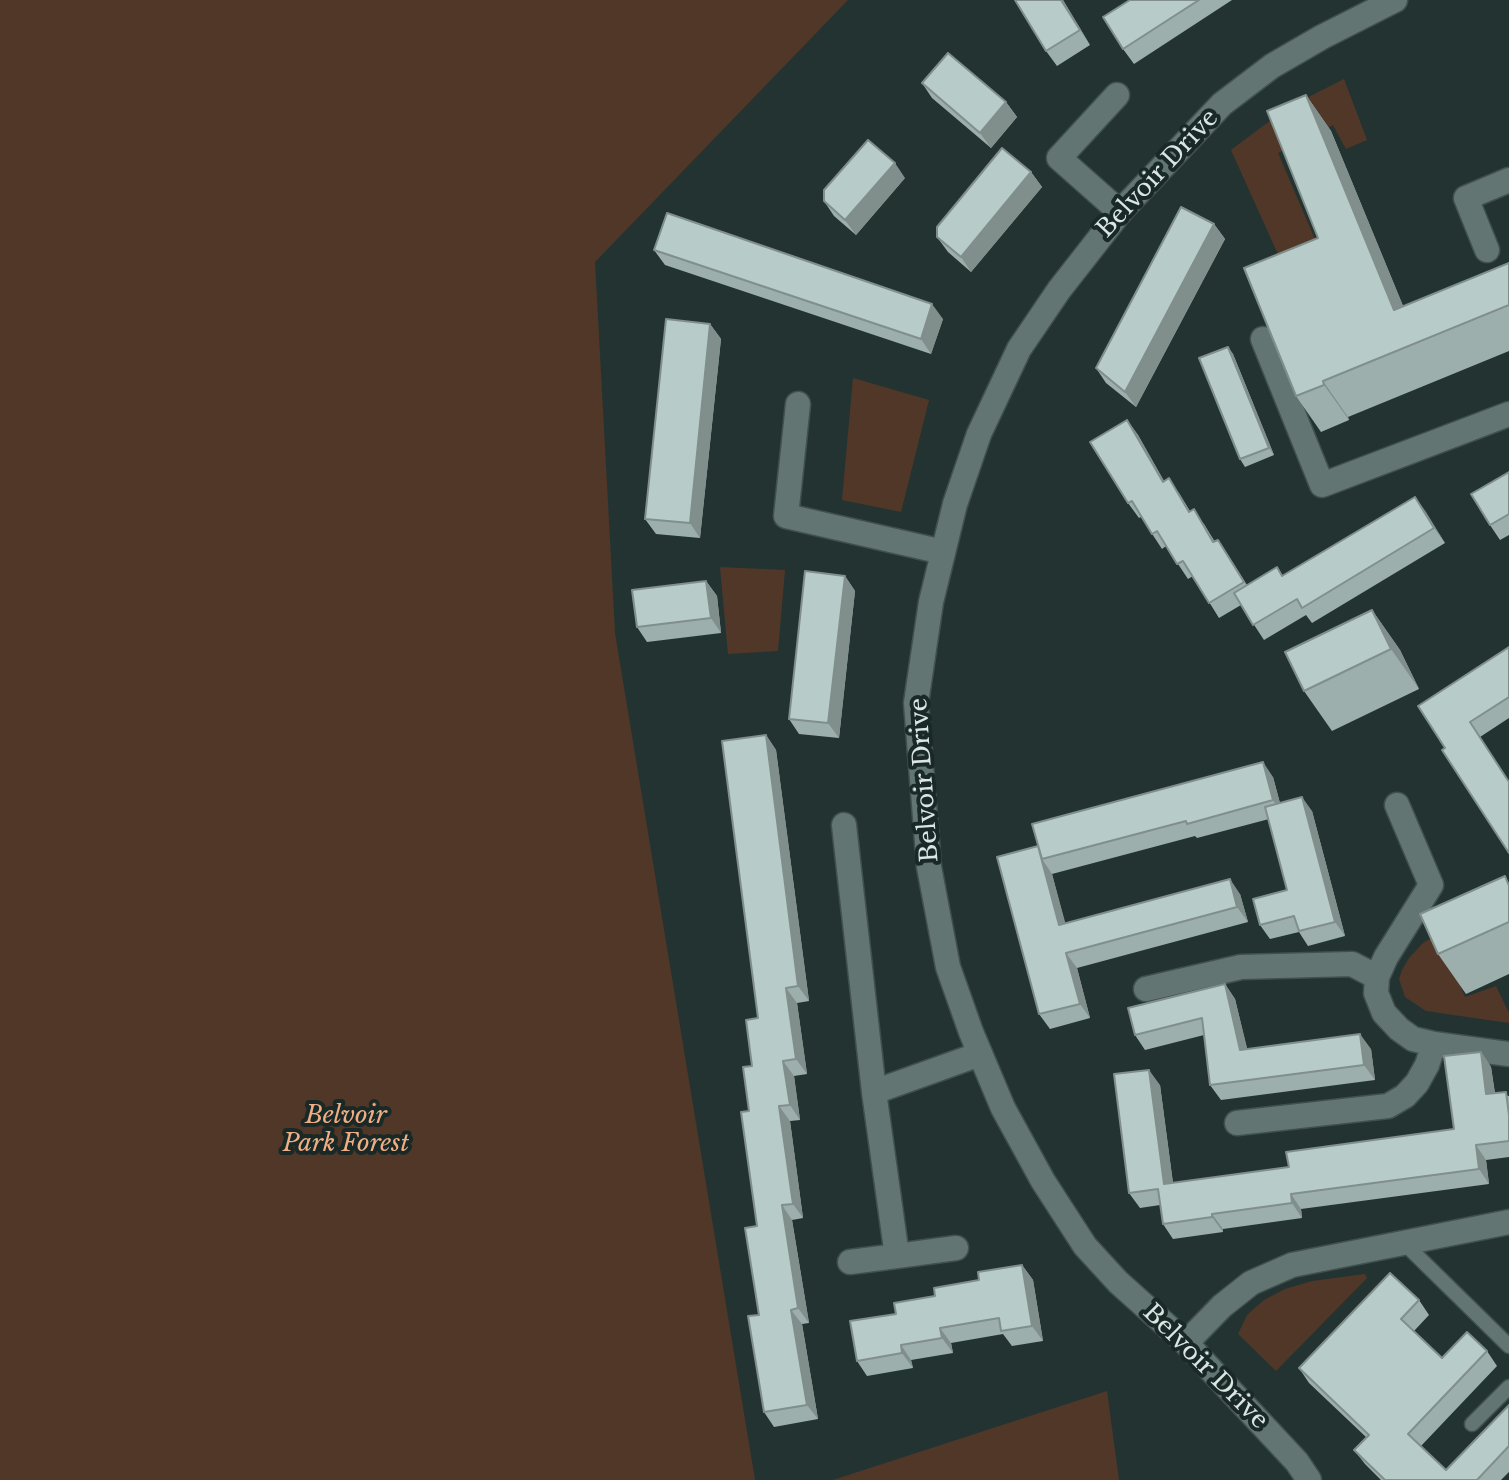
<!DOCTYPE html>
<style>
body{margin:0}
canvas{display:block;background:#233331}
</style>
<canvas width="1509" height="1480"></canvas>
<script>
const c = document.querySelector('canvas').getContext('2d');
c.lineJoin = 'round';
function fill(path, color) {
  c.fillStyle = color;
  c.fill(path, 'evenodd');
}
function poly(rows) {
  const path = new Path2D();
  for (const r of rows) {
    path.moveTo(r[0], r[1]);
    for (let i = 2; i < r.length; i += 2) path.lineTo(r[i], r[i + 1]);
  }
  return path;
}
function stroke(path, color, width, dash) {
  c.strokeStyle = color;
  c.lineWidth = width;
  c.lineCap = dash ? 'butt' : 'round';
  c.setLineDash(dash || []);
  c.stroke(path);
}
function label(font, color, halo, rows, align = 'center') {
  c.font = font + ' "Libre Baskerville",serif';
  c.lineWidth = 8;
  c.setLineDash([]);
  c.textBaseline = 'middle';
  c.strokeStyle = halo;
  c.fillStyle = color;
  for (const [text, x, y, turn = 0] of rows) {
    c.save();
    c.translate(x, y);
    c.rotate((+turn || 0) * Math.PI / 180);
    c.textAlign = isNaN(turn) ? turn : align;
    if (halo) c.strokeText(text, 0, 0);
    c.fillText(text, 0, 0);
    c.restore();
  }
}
fill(poly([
 [0,0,848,0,595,262,615,633,755,1480,0,1480],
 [1344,79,1367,140,1346,149,1333,125,1278,153,1327,267,1290,281,1231,150,1287,108],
 [853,378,929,400,901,512,842,500],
 [720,567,785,570,778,651,728,654],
 [1438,934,1465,997,1496,986,1509,1013,1509,1023,1426,1011,1405,997,1399,979,1402,970,1409,958,1423,943],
 [1365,1274,1367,1278,1276,1371,1238,1334,1247,1315,1264,1300,1285,1289,1312,1281],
 [1107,1391,1119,1480,833,1480]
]), '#513727');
const lane = poly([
 [1404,1243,1509,1346],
 [1472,1424,1509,1387]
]);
const street = poly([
 [1117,95,1059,158,1120,212],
 [1487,250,1466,198,1509,180],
 [1263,339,1322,485,1509,414],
 [798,404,786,516,943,552],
 [1397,805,1431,885,1386,957,1377,977,1376,993,1384,1013,1399,1029,1413,1039,1434,1044,1509,1054],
 [844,825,874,1092,980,1054],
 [1146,989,1241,967,1352,964,1377,977],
 [874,1092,897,1256,956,1248],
 [1237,1123,1388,1106,1405,1096,1417,1083,1427,1065,1434,1044],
 [850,1262,897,1256],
 [1186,1343,1222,1306,1251,1283,1292,1265,1509,1222]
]);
const secondary = poly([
 [1309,1480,1297,1462,1186,1343,1118,1282,1085,1246,1043,1181,1003,1108,971,1032,948,967,929,867,916,703,931,602,955,504,979,434,1019,349,1059,290,1120,212,1222,104,1272,66,1322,37,1395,0]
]);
stroke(lane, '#41504e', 17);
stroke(street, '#41504e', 27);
stroke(secondary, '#41504e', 27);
stroke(lane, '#637572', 14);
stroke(street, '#637572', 24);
stroke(secondary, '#637572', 24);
fill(poly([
 [1063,0,1090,45,1057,66,1046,51],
 [1130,0,1232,0,1134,64,1123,49],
 [922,83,1006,102,1017,117,991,148,932,98],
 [1306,95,1331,131,1403,306,1509,263,1509,351,1348,417,1349,420,1321,432,1296,396,1318,238],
 [1031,172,1042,187,971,272,948,252,937,237],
 [905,178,856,235,834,216,824,201],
 [1214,224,1225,239,1136,407,1106,383,1096,368],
 [654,250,943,319,931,354,665,265],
 [710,324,721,339,700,538,656,534,645,519],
 [1228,347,1233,354,1274,455,1245,467,1240,459],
 [1127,420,1138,435,1164,481,1179,493,1190,511,1204,524,1215,542,1228,555,1247,585,1283,576,1415,497,1445,543,1312,623,1306,615,1264,640,1241,605,1219,618,1193,576,1188,579,1166,546,1162,549,1141,517,1139,518,1128,503],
 [1509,472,1509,535,1500,540,1490,525],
 [845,576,855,591,839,738,799,734,789,719],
 [706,581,717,596,721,633,647,642,637,627],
 [1372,610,1400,650,1419,689,1332,731,1304,691],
 [1509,647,1509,718,1480,737,1445,748],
 [766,735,776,750,809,1001,797,1003,807,1074,794,1076,800,1120,790,1121,803,1218,792,1220,809,1323,802,1324,818,1419,774,1427,764,1412,759,1315,757,1226,749,1111,752,1066,758,1018],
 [1273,777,1280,803,1312,811,1345,936,1308,946,1299,932,1270,939,1260,925,1287,890,1269,819,1197,838,1195,836,1052,874,1065,924,1240,894,1248,922,1077,968,1090,1018,1050,1029,1039,1014,1038,846],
 [1509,882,1509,974,1466,994,1438,954],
 [1225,984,1235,999,1247,1049,1371,1049,1375,1080,1221,1100,1210,1085,1204,1035,1145,1050,1135,1035],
 [1481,1052,1491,1067,1495,1093,1509,1096,1509,1157,1486,1160,1489,1184,1301,1209,1302,1218,1223,1229,1223,1232,1173,1239,1163,1224,1160,1205,1140,1208,1129,1193,1160,1085,1173,1183,1289,1167,1454,1129],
 [1022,1265,1033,1280,1043,1341,1012,1346,1003,1334,951,1343,953,1353,911,1360,913,1368,867,1376,857,1361,935,1296],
 [1419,1300,1429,1315,1414,1331,1442,1358,1487,1351,1497,1366,1421,1446,1446,1470,1509,1405,1509,1472,1501,1480,1381,1480,1365,1464,1354,1450,1366,1437,1309,1383,1299,1368]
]), '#9dafac');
fill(poly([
 [1061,0,1063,0,1090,45,1080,30],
 [1306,95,1331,131,1418,342,1394,310],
 [1006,102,1017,117,991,148,980,133],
 [895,163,905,178,856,235,845,220],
 [1031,172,1042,187,971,272,961,257],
 [1214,224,1225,239,1136,407,1125,392],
 [932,304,943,319,931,354,921,339],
 [710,324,721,339,700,538,690,523],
 [1228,347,1233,354,1274,455,1269,448],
 [1323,381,1348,417,1349,420,1324,385],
 [1127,420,1138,435,1173,497,1163,482],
 [1415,497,1426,512,1445,543,1434,528],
 [1218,540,1228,555,1254,597,1244,582],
 [845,576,855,591,839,738,828,723],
 [706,581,717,596,721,633,711,618],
 [1372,610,1400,650,1419,689,1391,649],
 [766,735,776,750,809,1001,798,986],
 [1263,762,1273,777,1283,815,1273,800],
 [1302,797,1312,811,1345,936,1335,922],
 [1042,859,1052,874,1070,940,1059,925],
 [1230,879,1240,894,1248,922,1237,907],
 [1066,953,1077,968,1090,1018,1080,1004],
 [1225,984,1235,999,1251,1064,1240,1050],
 [786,988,797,1003,807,1074,796,1059],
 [1360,1034,1371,1049,1375,1080,1364,1065],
 [1481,1052,1491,1067,1497,1109,1486,1094],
 [783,1061,794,1076,800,1120,790,1105],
 [1149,1070,1160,1085,1175,1199,1164,1184],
 [779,1106,790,1121,803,1218,793,1204],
 [1476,1145,1486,1160,1489,1184,1479,1169],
 [1291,1194,1301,1209,1302,1218,1292,1203],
 [782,1205,792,1220,809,1323,798,1308],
 [1212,1214,1223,1229,1223,1232,1212,1217],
 [1022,1265,1033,1280,1043,1341,1032,1326],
 [791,1310,802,1324,818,1419,807,1405],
 [940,1328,951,1343,953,1353,942,1338],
 [901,1345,911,1360,913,1368,902,1353]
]), '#808e8c');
const building = poly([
 [1015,0,1061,0,1080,30,1046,51,1015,0],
 [1130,0,1199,0,1123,49,1103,17,1130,0],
 [948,53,1006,102,980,133,922,83,948,53],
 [1306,95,1394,310,1509,263,1509,305,1323,381,1324,385,1296,396,1244,268,1318,238,1267,111,1306,95],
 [868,140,895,163,845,220,824,201,824,190,868,140],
 [1002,148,1031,172,961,257,937,237,937,227,1002,148],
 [1181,207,1214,224,1125,392,1096,368,1181,207],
 [667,213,932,304,921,339,654,250,667,213],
 [666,319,710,324,690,523,645,519,666,319],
 [1228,347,1269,448,1240,459,1199,358,1228,347],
 [1127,420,1163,482,1169,478,1189,512,1194,509,1213,542,1218,540,1244,582,1209,603,1183,561,1177,564,1157,531,1152,534,1132,501,1128,503,1090,442,1127,420],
 [1509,472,1509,514,1490,525,1471,494,1509,472],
 [1415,497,1434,528,1302,608,1297,599,1253,625,1234,593,1277,567,1282,576,1415,497],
 [805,571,845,576,828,723,789,719,805,571],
 [706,581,711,618,637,627,632,590,706,581],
 [1372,610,1391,649,1304,691,1285,652,1372,610],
 [1509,647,1509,697,1470,722,1509,782,1509,853,1442,750,1445,748,1418,706,1509,647],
 [766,735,798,986,786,988,796,1059,783,1061,790,1105,779,1106,793,1204,782,1205,798,1308,791,1310,807,1405,764,1412,748,1316,759,1315,745,1228,757,1226,741,1112,749,1111,743,1067,752,1066,746,1020,758,1018,722,741,766,735],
 [1263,762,1273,800,1187,824,1186,821,1042,859,1032,824,1263,762],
 [1302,797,1335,922,1299,931,1294,916,1260,925,1253,899,1287,890,1265,807,1302,797],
 [1038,846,1059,925,1230,879,1237,907,1066,953,1080,1004,1039,1014,997,857,1038,846],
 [1505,876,1509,886,1509,922,1438,954,1420,914,1505,876],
 [1225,984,1240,1050,1360,1034,1364,1065,1210,1085,1202,1018,1135,1035,1128,1008,1225,984],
 [1481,1052,1486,1094,1506,1092,1509,1115,1509,1141,1476,1145,1479,1169,1291,1194,1292,1203,1212,1214,1212,1217,1163,1224,1158,1189,1129,1193,1114,1074,1149,1070,1164,1184,1289,1167,1286,1152,1454,1129,1444,1056,1481,1052],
 [1022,1265,1032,1326,1001,1331,999,1318,940,1328,942,1338,901,1345,902,1353,857,1361,850,1321,896,1314,894,1303,935,1296,934,1288,979,1280,978,1272,1022,1265],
 [1390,1273,1419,1300,1401,1319,1442,1358,1467,1332,1487,1351,1408,1434,1446,1470,1509,1405,1509,1446,1477,1480,1385,1480,1354,1450,1369,1435,1299,1368,1390,1273]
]);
fill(building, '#b7cbc8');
stroke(building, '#808e8c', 2);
label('24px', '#dbe5e3', '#192927', [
 ["Belvoir Drive",1158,174,-47],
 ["Belvoir Drive",925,780,-94],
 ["Belvoir Drive",1205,1367,45]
]);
label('italic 24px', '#f1ad83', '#192927', [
 ["Belvoir",346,1116],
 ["Park Forest",346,1144]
]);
</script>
